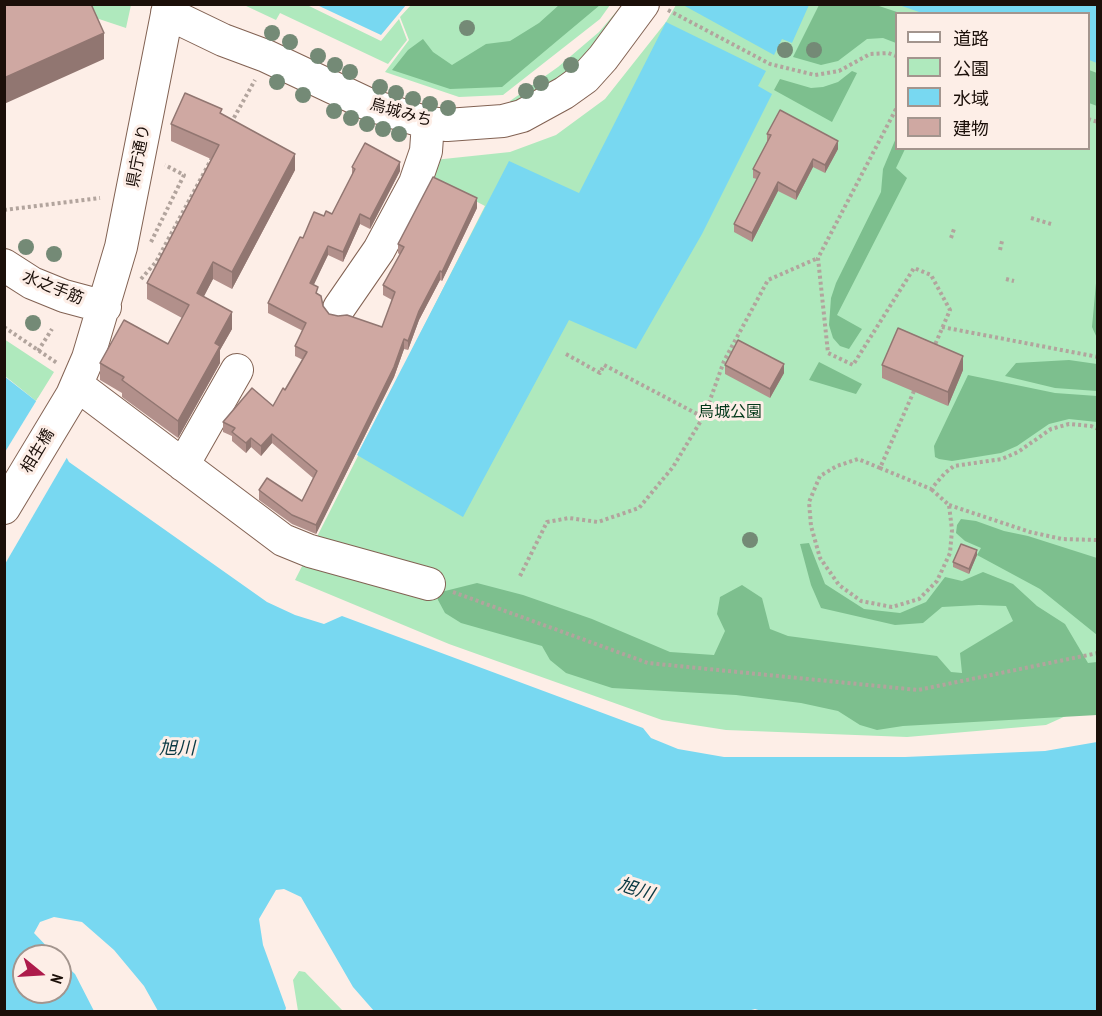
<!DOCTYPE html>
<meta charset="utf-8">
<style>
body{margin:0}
#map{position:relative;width:1102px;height:1016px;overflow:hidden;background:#fdeee7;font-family:"PT Sans Narrow","Noto Sans JP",sans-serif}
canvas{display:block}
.frame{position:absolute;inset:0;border:6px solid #1b0f09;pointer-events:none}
.legend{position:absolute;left:895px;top:12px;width:195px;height:138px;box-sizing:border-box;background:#fdeee7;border:2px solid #a3958e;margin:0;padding:8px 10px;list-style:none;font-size:18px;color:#1b0f09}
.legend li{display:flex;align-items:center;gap:12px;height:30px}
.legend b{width:30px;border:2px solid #a3958e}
.north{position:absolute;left:12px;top:944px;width:60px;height:60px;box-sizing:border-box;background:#fdeee7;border:2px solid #a3958e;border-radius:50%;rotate:108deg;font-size:16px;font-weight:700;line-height:24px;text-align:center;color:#1b0f09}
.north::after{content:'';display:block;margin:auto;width:21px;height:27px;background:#ad1b4b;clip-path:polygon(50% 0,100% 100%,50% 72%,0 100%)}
</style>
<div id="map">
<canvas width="1102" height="1016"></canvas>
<div class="frame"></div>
<ul class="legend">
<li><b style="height:8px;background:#fff"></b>道路</li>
<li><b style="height:16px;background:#afe9bd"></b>公園</li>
<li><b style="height:16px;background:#78d8f1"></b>水域</li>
<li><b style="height:16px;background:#cfa8a2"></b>建物</li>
</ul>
<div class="north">N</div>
</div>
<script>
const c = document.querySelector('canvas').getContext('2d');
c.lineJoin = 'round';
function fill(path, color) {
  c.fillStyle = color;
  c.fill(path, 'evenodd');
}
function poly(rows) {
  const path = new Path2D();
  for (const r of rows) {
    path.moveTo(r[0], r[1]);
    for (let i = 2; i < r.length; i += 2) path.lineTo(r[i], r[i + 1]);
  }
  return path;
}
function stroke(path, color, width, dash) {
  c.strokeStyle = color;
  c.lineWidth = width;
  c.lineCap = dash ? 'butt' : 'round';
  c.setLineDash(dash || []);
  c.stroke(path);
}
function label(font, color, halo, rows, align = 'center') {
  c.font = font + ' "PT Sans Narrow","Noto Sans JP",sans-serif';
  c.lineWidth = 6;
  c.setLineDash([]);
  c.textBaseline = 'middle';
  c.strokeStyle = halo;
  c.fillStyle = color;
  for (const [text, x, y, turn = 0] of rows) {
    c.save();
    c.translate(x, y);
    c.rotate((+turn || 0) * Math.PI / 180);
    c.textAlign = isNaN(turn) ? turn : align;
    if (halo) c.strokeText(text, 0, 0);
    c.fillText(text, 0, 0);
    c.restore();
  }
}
fill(poly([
 [80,5,131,5,126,28,84,14],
 [244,5,307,5,381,41,399,19,407,40,388,64,280,13,276,20],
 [411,5,610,5,600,19,503,95,459,97,385,72,409,40,400,17],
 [622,5,630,5,567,75,511,104,510,101,558,67,599,32],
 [676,5,1097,5,1097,706,1079,710,1046,725,907,737,726,730,662,720,449,644,295,580,485,206,437,181,431,168,434,160,510,152,556,135,605,99,666,22],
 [896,14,1088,14,1088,148,896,148],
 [4,339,54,372,36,401,5,376],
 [299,971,305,972,343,1011,298,1011,293,980]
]), '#afe9bd');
fill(poly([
 [559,5,600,5,502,87,450,89,392,70,408,50,423,39,433,52,452,65,486,44,510,41,539,23],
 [819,5,876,5,900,13,896,14,896,43,883,38,867,39,838,61,821,65,793,57],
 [1089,70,1097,73,1097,106,1089,103],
 [852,71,857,73,832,122,774,90,780,79,811,88,823,87,838,82],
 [896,138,896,148,905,149,896,168,907,178,837,315,862,329,849,349,840,346,833,338,829,325,831,298,836,283,881,192,883,169],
 [1097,272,1098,338,1097,338,1092,327],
 [1069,360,1097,364,1097,391,1055,388,1005,376,1016,363],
 [819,362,862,384,856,394,809,380],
 [968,375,1055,393,1097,396,1097,422,1069,419,1049,424,1017,446,1001,453,952,461,939,459,935,457,934,446],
 [961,519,976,521,1004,531,1028,536,1097,558,1097,635,1040,589,977,555,981,548,965,541,956,533,957,525],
 [809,543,825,584,864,609,900,613,926,602,945,577,962,581,983,572,1013,584,1037,606,1065,624,1088,663,1097,662,1097,715,903,726,877,730,860,725,838,711,801,703,736,695,612,688,566,673,550,660,542,646,461,623,445,613,438,600,437,593,477,583,523,595,592,619,670,652,714,655,725,631,717,614,720,597,742,585,762,598,770,629,788,636,937,656,951,672,962,673,960,653,1013,621,1006,606,979,605,942,607,923,623,895,625,821,608,811,585,800,544]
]), '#7dbf8e');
fill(poly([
 [317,5,406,5,381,35],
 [683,5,809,5,792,43,782,39,774,55],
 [899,5,1097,5,1097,63,1089,60,1088,14,922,13],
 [666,22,766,71,758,86,772,94,702,234,636,349,569,320,463,517,357,455,509,161,579,193],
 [4,376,36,401,69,462,267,602,295,615,324,624,342,616,643,728,651,738,678,749,724,757,905,757,1045,751,1097,742,1097,1011,765,1012,755,1009,744,1012,374,1011,353,987,301,897,284,889,276,890,259,919,263,945,286,1008,285,1011,158,1011,144,986,114,950,82,922,54,917,40,922,34,933,56,956,24,956,24,992,60,992,60,960,75,974,94,1011,5,1011]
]), '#78d8f1');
fill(poly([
 [38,398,69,454,5,564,5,452]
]), '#fdeee7');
const minor = poly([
 [167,13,223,40,266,56,370,105,428,123,447,125,503,121,522,116,564,93,585,78,603,58,643,4],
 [4,265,32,283,64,296,105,307],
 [339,308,379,250,415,183,426,151,428,123],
 [77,385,283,540,310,551,429,584],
 [183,465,237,370],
 [4,508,72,395,88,358,121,247,169,4]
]);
stroke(minor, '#826253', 34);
stroke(poly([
 [668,10,770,64,815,75,839,71,870,54,888,53,896,56],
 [896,109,818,258,828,353,853,365,914,268,931,275,950,310,934,347],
 [1088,119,1098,122],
 [231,123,255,80],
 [4,210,100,198],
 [1031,218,1051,224],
 [951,238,954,229],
 [151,242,184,175,165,165],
 [1000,250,1002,241],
 [141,279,156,262,213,156],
 [1006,279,1014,281],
 [4,327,57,363],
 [942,327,1098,357],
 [38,351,52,329],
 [566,354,600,373,604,365,703,417],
 [914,391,880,468,931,489,945,473,954,466,1002,459,1018,452,1051,429,1069,424,1091,426,1098,429],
 [880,468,858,459,837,466,820,476,809,502,811,526,820,558,839,585,861,601,892,607,919,599,937,581,950,553,952,530,949,505,931,489],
 [949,505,1030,532,1062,539,1098,540],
 [520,576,547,522,569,518,598,522,639,508,673,467,705,414,724,361,768,280,818,258],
 [453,592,648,663,918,690,1098,653]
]), '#b2a49d', 4, [3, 3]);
stroke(minor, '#fff', 32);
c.fillStyle = '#748a76';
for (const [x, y] of [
 [467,28],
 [272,33],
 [290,42],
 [785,50],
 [814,50],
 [318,56],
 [335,65],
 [571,65],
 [350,72],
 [277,82],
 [541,83],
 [380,87],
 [526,91],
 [396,93],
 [303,95],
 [413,99],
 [430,104],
 [448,108],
 [334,111],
 [351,118],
 [367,124],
 [383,129],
 [399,134],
 [26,247],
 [54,254],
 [33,323],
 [750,540]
]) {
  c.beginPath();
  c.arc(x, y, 8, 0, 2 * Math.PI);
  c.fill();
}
fill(poly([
 [222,114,295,170,232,289,213,279,203,297,232,329,220,350,220,363,178,438,122,397,122,393,100,380,100,363,168,344,182,318,147,299,147,283,211,159,171,141,171,124],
 [767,134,838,149,825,173,813,167,796,200,778,191,752,242,734,232,734,224,757,179,753,178,753,169,767,142],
 [352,167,400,171,370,229,360,224,343,262,328,255,313,285,323,306,329,314,382,327,392,300,383,295,383,285,400,255,398,253,398,244,477,208,442,281,440,280,419,320,408,350,404,349,394,377,316,534,292,524,259,500,259,490,302,501,313,478,272,443,261,456,251,447,246,453,232,441,232,436,223,432,223,422,273,406,285,390,303,360,295,356,295,346,303,331,268,313,268,303,303,238,324,216,332,214,352,175],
 [725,365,784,373,770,398,725,374],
 [882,365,963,370,948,406,882,378],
 [977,555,969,574,953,567,953,562]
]), '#b2908b');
fill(poly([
 [104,33,104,59,4,104,4,78],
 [838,141,838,149,825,173,825,165],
 [295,154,295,170,232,289,232,272],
 [813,159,813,167,796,200,796,192],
 [400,162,400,171,370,229,370,219],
 [778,182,778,191,752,242,752,233],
 [477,198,477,208,442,281,442,272],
 [360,214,360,224,343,262,343,252],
 [328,246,328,255,310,293,310,283],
 [213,262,213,279,197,310,197,293],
 [440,271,440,280,419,320,408,350,408,341,419,311],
 [232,312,232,329,220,350,220,363,178,438,178,421,215,343],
 [404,339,404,349,394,377,316,534,316,525],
 [963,356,963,370,948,406,948,392],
 [784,364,784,373,770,398,770,389],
 [272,434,272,443,261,456,261,446],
 [251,438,251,447,246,453,246,443],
 [977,550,977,555,969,574,969,569]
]), '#917671');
const building = poly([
 [4,4,91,4,104,33,4,78,4,4],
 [185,93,222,109,220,113,295,154,232,272,213,262,197,293,232,312,215,343,220,346,178,421,122,380,124,377,100,363,124,320,168,344,189,305,147,283,219,145,171,124,185,93],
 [780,110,838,141,825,165,813,159,796,192,778,182,752,233,734,224,760,173,753,169,771,135,767,134,780,110],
 [365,143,400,162,370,219,360,214,343,252,328,246,310,283,318,287,316,293,321,296,323,306,329,314,338,316,347,315,382,327,395,292,383,285,404,247,398,244,433,177,477,198,442,272,440,271,419,311,408,341,404,339,394,367,316,525,292,515,259,490,267,478,302,501,317,471,272,434,261,446,251,438,246,443,232,432,235,428,223,422,252,388,273,406,283,388,285,390,307,352,295,346,306,323,268,303,300,237,303,238,314,212,324,216,326,211,332,214,355,169,352,167,365,143],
 [898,328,963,356,948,392,882,365,898,328],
 [738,340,784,364,770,389,725,365,738,340],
 [961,544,977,550,969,569,953,562,961,544]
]);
fill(building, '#cfa8a2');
stroke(building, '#917671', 1.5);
label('16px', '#1b0f09', '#fdeee7', [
 ["烏城みち",401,113,16],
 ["県庁通り",139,156,-79],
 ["水之手筋",53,288,22],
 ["相生橋",38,451,-59]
]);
label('16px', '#03381a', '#fdeee7', [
 ["烏城公園",730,412]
]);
label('italic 18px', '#093842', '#fdeee7', [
 ["旭川",177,749],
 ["旭川",636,890,18]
]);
</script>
